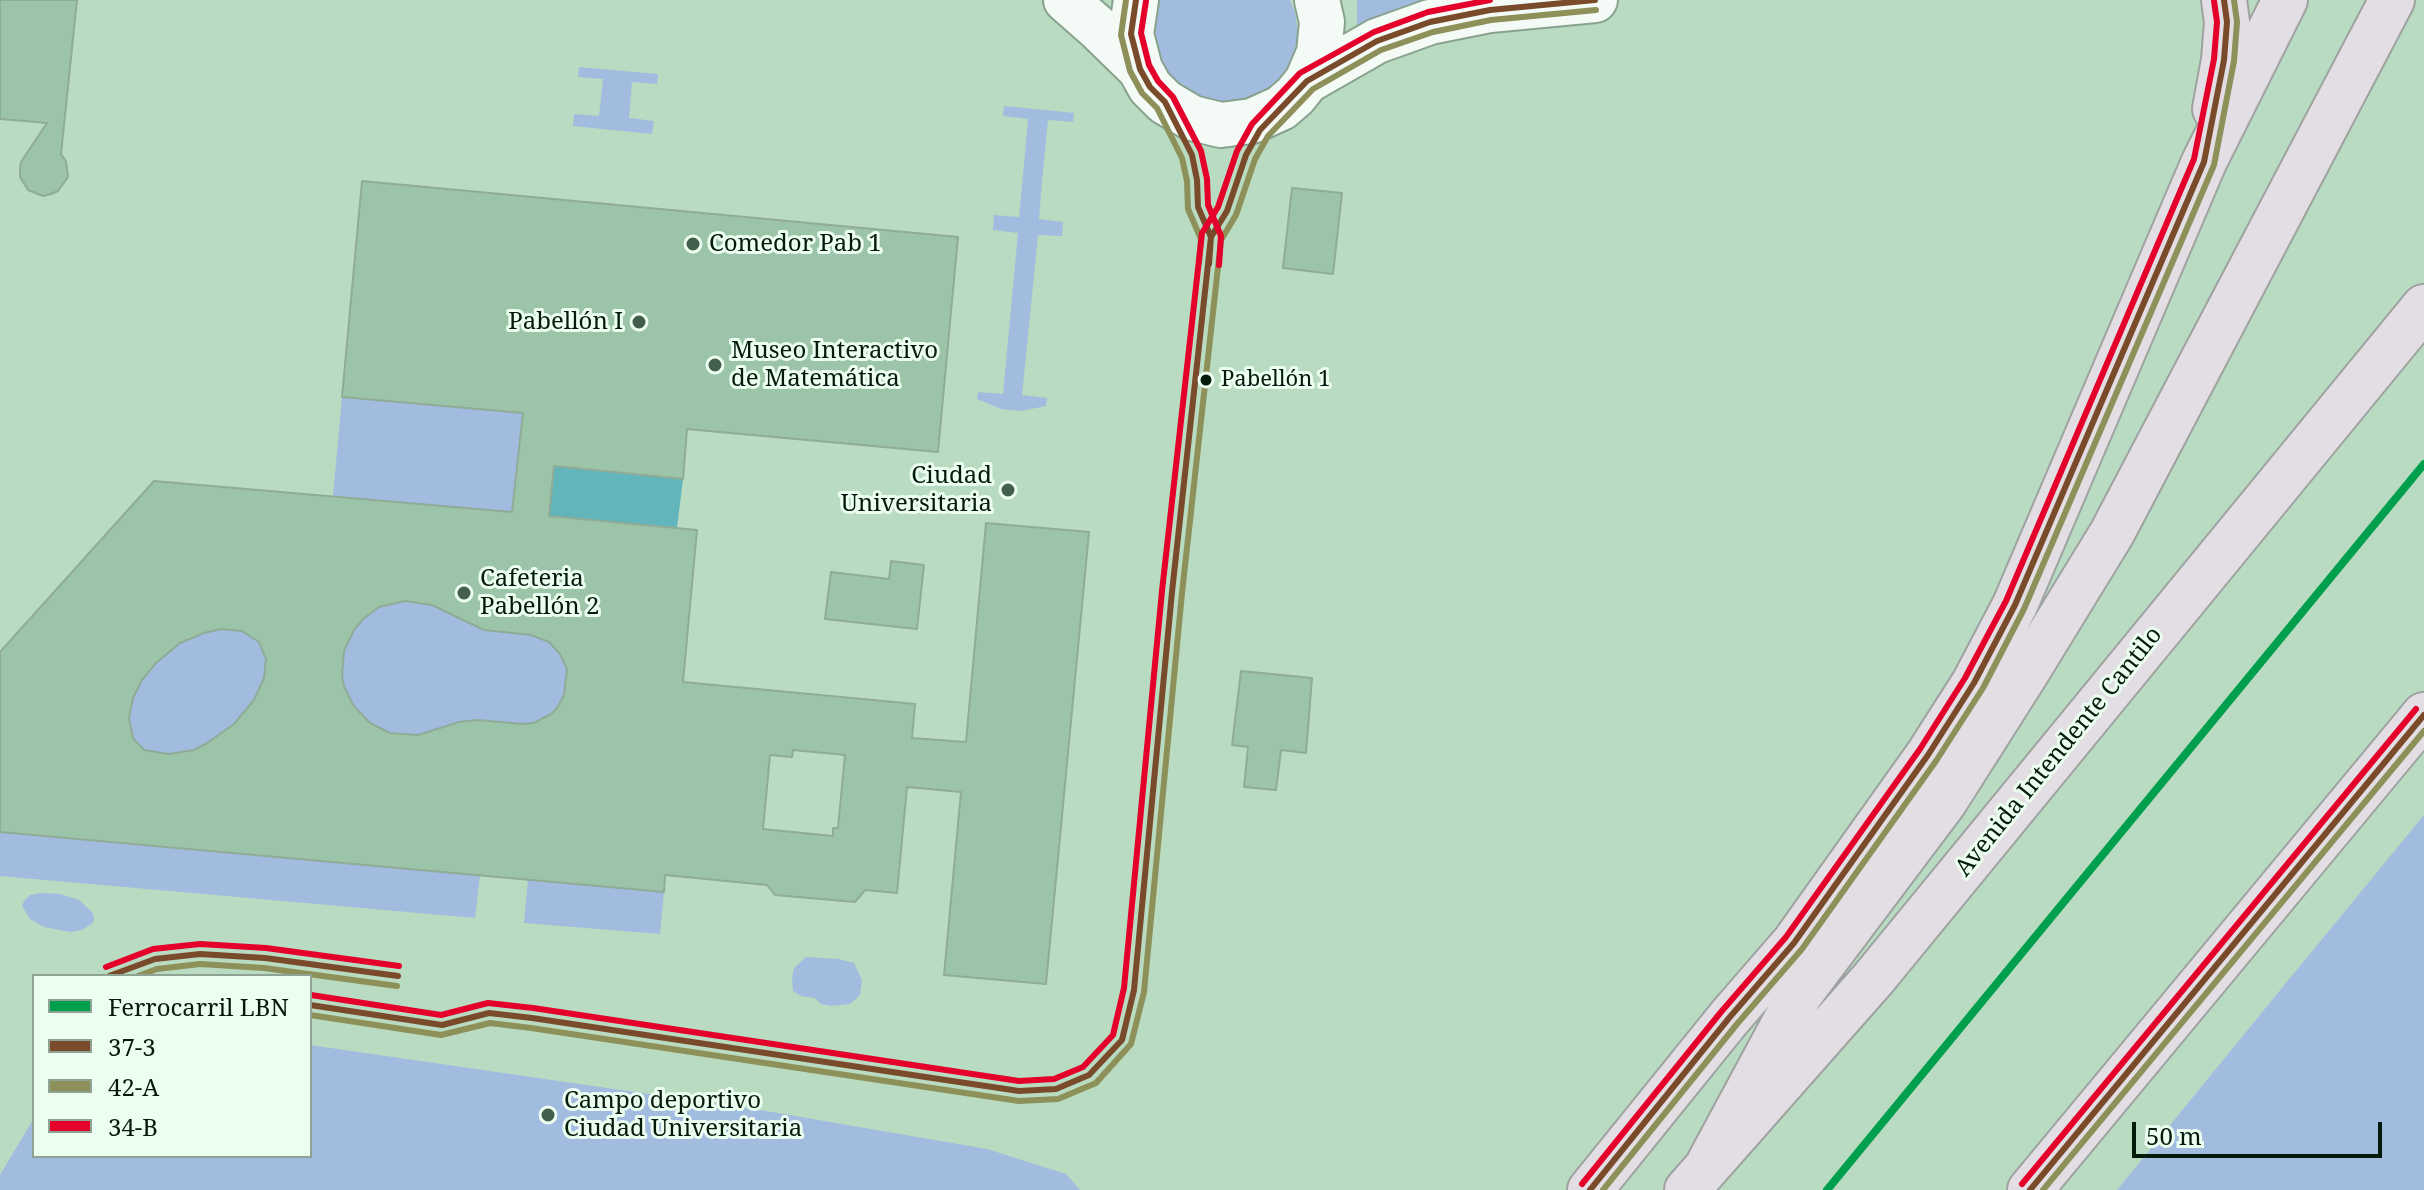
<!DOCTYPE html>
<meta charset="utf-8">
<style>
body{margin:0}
#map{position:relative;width:2424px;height:1190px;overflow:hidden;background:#b9dbc1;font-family:"Noto Serif",serif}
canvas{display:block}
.legend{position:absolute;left:32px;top:974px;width:280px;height:184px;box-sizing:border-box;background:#ecfeef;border:2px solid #8fa394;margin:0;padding:10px 14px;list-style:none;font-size:24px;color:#031b0b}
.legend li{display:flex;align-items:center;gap:16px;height:40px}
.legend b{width:40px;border:2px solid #8fa394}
.scale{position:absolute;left:2132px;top:1122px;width:250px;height:36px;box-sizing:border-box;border:4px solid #031b0b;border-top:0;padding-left:10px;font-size:24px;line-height:28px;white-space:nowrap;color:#031b0b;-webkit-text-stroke:6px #ecfeef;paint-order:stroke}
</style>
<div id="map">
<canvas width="2424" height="1190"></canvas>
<ul class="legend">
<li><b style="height:10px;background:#009f4e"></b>Ferrocarril LBN</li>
<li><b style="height:10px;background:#7a4b2a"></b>37-3</li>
<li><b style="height:10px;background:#8e9059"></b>42-A</li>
<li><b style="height:10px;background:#e4002b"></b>34-B</li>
</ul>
<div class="scale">50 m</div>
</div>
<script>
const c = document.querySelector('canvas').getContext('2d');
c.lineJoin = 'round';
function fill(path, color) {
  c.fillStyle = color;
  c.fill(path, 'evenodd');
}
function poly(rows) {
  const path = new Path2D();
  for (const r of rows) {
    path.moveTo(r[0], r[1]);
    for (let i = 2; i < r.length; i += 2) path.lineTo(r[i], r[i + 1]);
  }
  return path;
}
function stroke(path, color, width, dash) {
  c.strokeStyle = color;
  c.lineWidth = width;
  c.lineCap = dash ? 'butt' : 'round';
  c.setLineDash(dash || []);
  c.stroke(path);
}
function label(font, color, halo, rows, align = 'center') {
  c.font = font + ' "Noto Serif",serif';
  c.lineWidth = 6;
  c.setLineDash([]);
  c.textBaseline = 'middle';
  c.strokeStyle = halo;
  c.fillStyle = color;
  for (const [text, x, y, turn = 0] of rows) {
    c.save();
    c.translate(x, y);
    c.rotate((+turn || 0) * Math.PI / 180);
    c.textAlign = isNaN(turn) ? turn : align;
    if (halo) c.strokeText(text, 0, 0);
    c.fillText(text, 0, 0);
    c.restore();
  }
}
fill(poly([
 [1160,0,1290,0,1295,12,1298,36,1292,60,1279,80,1260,95,1237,103,1213,103,1190,95,1171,79,1158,59,1153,35,1155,12],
 [1357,0,1431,0,1382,16,1357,30],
 [579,67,658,74,657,84,632,82,629,118,654,121,652,134,573,126,574,114,599,116,603,79,578,77],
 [1004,106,1074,113,1073,122,1048,120,1042,182,1039,219,1063,222,1062,236,1038,235,1022,395,1047,398,1046,406,1021,411,1001,409,977,399,978,392,1003,394,1018,233,993,230,994,215,1019,217,1026,143,1028,119,1003,116],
 [342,397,523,413,512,512,333,496],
 [405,601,432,605,484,630,531,635,549,642,560,654,567,669,564,695,557,707,543,719,534,723,522,724,478,720,459,722,418,735,390,733,370,723,353,705,344,686,342,676,344,651,354,630,363,619,379,607],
 [221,629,242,631,260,643,266,659,264,678,254,700,234,724,207,743,194,750,169,754,145,750,133,738,129,718,133,698,142,680,156,663,181,643,204,633],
 [2424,815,2424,1190,2117,1190,2286,983],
 [0,832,480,875,475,918,0,876],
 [528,880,664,892,660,934,524,923],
 [41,893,60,894,79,900,92,912,94,917,93,923,82,930,70,932,44,927,30,919,22,906,24,901,30,895],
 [806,957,838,959,854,963,862,980,860,995,850,1004,831,1006,821,1004,815,998,801,996,793,991,792,977,794,968],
 [310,1045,766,1111,987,1149,1066,1174,1080,1190,0,1190,0,1175,34,1118,34,1156,310,1156]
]), '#a1bcdf');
fill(poly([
 [554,466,683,479,677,528,549,516]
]), '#62b5bb');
const building = poly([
 [0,0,77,0,61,154,66,161,68,177,58,191,51,194,43,196,28,190,20,177,20,169,21,162,47,123,0,119,0,0],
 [362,181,958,237,938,452,687,429,683,479,554,466,549,516,697,530,683,682,915,704,912,738,966,742,986,523,1089,532,1046,984,944,975,961,792,907,787,897,893,865,890,855,902,775,895,767,885,665,875,664,892,0,832,0,652,154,481,512,512,523,413,342,397,362,181],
 [405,601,432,605,484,630,531,635,549,642,560,654,567,669,564,695,557,708,551,714,534,723,522,724,478,720,459,722,418,735,390,733,370,723,353,705,344,686,342,676,344,651,354,630,363,619,379,607,405,601],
 [221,629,242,631,259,642,266,659,264,678,254,700,234,724,207,743,194,750,169,754,144,750,133,738,129,718,133,698,142,680,156,663,180,643,204,633,221,629],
 [793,750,845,755,838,828,833,828,833,836,763,829,770,755,792,757,793,750],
 [1292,188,1342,193,1333,274,1283,268,1292,188],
 [891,561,924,565,917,629,825,619,831,572,889,579,891,561],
 [1241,671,1312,678,1306,753,1281,750,1276,790,1244,787,1248,747,1232,745,1241,671]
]);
fill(building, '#9cc4a8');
stroke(building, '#90ab97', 2);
const secondary = poly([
 [1066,0,1099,29,1140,69],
 [1136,0,1131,34,1140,69,1150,87,1165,102,1192,118,1221,125,1252,121,1281,108,1295,96,1307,81,1319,53,1322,22,1317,0],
 [1307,81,1377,41,1430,22,1490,10,1595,0]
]);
const motorway = poly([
 [2215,109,2224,60,2227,22,2224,0],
 [1709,1163,1800,994,1945,801,2025,675,2112,533,2392,0],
 [1590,1190,1729,1018,1794,943,1928,755,1974,683,2015,605,2204,162,2285,0],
 [1687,1190,1874,978,2424,307],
 [2030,1190,2424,715]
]);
stroke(secondary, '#88a28e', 48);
stroke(motorway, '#9ea3a1', 48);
stroke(secondary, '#f4faf6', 44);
stroke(motorway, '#e3dee3', 44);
stroke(poly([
 [1136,0,1131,34,1140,69,1150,87,1165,102,1192,155,1197,180,1198,207,1211,237,1209,264],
 [109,976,155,959,200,954,265,958,398,976],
 [310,1005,442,1025,489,1013,532,1018,1019,1091,1056,1089,1089,1075,1122,1040,1134,990,1172,592,1211,237,1227,211,1246,155,1260,130,1307,81,1377,41,1430,22,1490,10,1595,0],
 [1590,1190,1729,1018,1794,943,1928,755,1974,683,2015,605,2204,162,2224,60,2227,22,2224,0],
 [2030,1190,2424,715]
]), '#7a4b2a', 6);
stroke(poly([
 [1126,0,1121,35,1130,71,1142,93,1157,108,1182,158,1187,181,1188,209,1201,239,1199,263],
 [138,976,157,969,200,964,264,968,397,986],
 [310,1015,441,1035,490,1023,531,1028,1019,1101,1058,1099,1096,1083,1131,1044,1144,992,1182,593,1221,240,1236,215,1255,159,1268,136,1313,89,1381,50,1433,32,1491,20,1596,10],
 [1603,1190,1737,1024,1802,949,1936,761,1983,688,2024,609,2214,165,2234,61,2237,22,2234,0],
 [2043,1190,2424,731]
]), '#8e9059', 6);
stroke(poly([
 [1146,1,1141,33,1149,65,1158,81,1173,97,1201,151,1207,179,1208,205,1221,236,1219,265],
 [106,967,153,949,200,944,266,948,399,966],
 [311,995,441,1015,488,1003,533,1008,1019,1081,1054,1079,1083,1067,1113,1035,1124,988,1162,591,1202,233,1218,207,1237,151,1252,124,1300,73,1374,32,1428,12,1490,0],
 [1582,1184,1721,1012,1786,937,1920,749,1965,678,2006,601,2194,159,2214,59,2217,22,2214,1],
 [2022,1184,2416,709]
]), '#e4002b', 6);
stroke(poly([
 [1827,1190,2424,464]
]), '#009f4e', 8);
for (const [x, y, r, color] of [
 [693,244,8,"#435e4b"],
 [639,322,8,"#435e4b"],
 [715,365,8,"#435e4b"],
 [1206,380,7,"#031b0b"],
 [1008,490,8,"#435e4b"],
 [464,593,8,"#435e4b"],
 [548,1115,8,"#435e4b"]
]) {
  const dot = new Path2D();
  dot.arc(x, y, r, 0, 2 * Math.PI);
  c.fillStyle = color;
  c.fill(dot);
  stroke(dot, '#ecfeef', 3);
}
label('22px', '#031b0b', '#ecfeef', [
 ["Pabellón 1",1221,380]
], 'left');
label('24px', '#031b0b', '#ecfeef', [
 ["Comedor Pab 1",709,244],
 ["Pabellón I",623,322,"right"],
 ["Museo Interactivo",731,351],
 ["de Matemática",731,379],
 ["Ciudad",992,476,"right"],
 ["Universitaria",992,504,"right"],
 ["Cafeteria",480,579],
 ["Pabellón 2",480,607],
 ["Campo deportivo",564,1101],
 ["Ciudad Universitaria",564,1129]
], 'left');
label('24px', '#031b0b', '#ecfeef', [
 ["Avenida Intendente Cantilo",2059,752,-51]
]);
</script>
